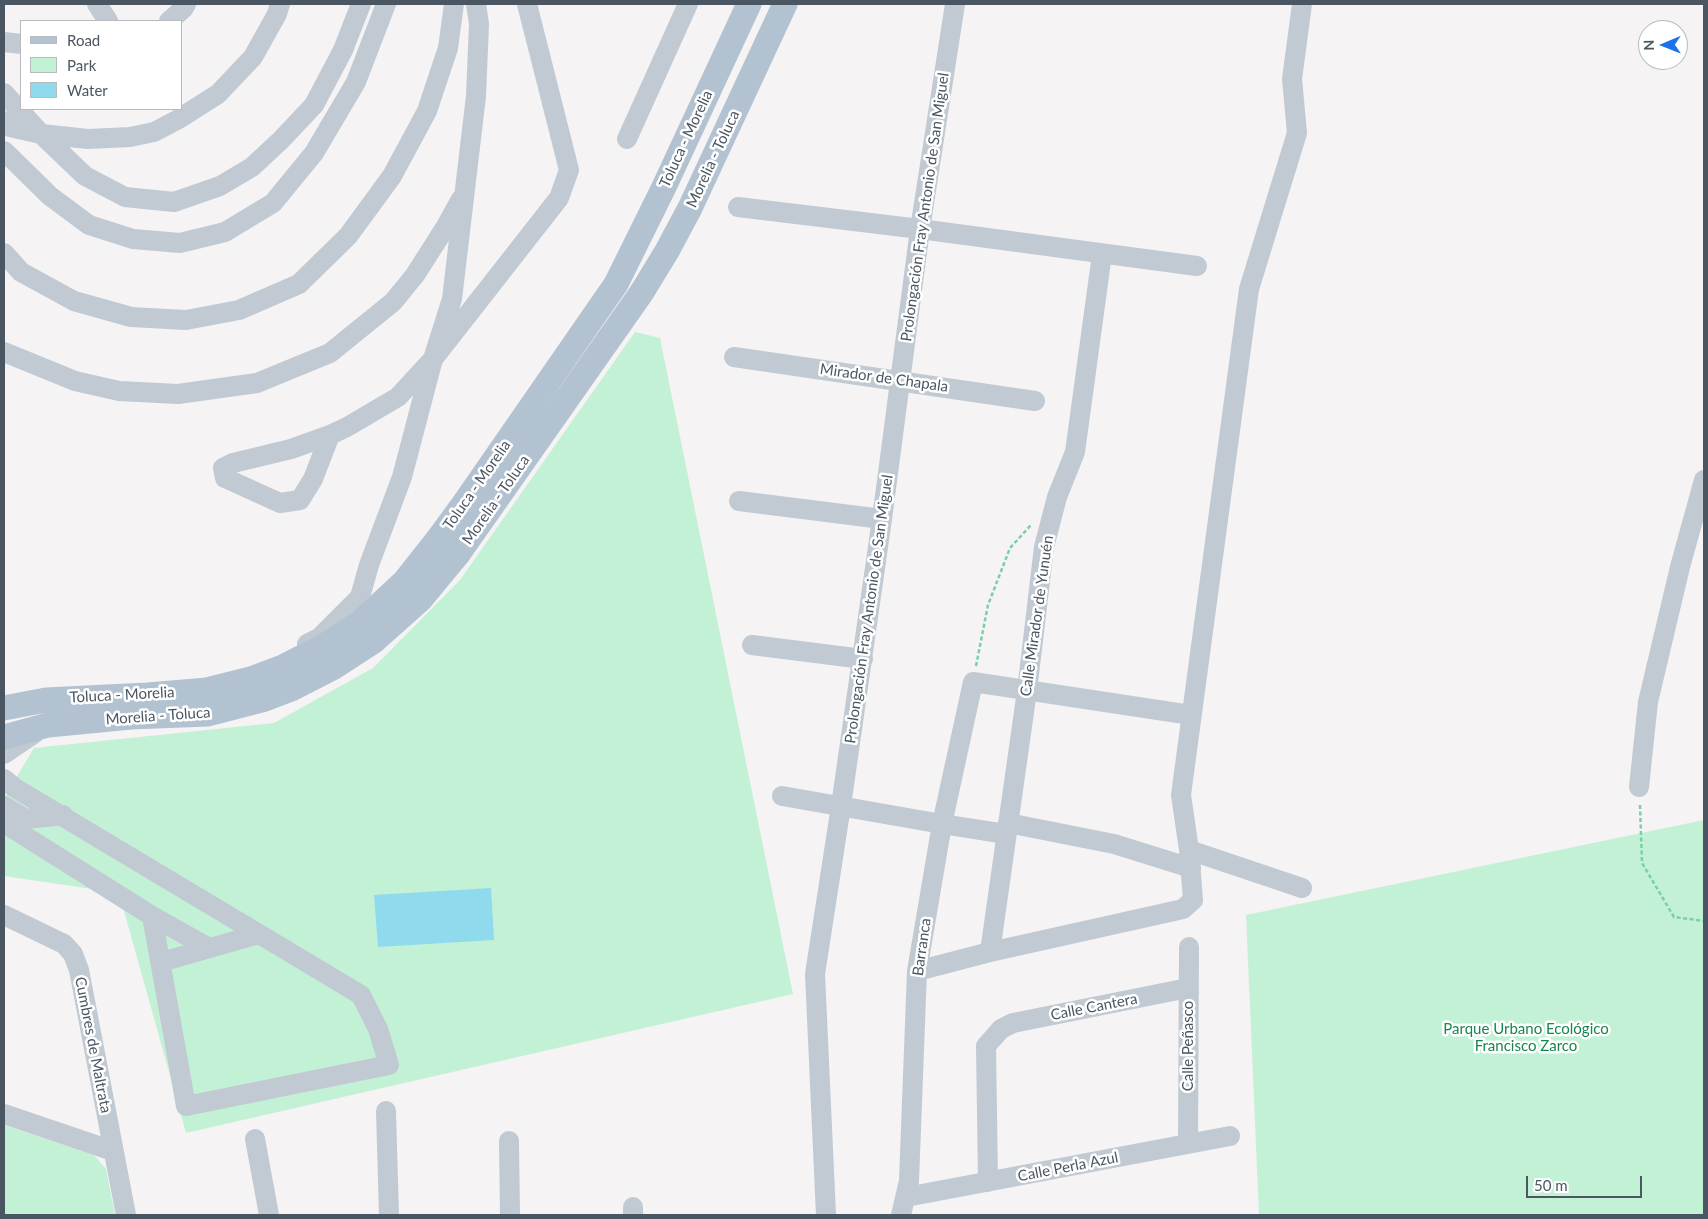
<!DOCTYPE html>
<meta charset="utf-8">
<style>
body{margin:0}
#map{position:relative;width:1708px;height:1219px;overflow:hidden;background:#f5f3f3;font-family:Lato,sans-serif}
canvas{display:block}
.frame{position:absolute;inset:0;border:5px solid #4a5661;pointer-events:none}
.legend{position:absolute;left:20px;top:20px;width:162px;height:90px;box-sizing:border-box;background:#fff;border:1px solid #b7bbc0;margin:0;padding:6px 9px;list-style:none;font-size:15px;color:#4a5661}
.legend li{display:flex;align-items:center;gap:10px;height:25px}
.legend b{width:25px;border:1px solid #b7bbc0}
.north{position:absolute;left:1638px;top:20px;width:50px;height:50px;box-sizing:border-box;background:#fff;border:1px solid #b7bbc0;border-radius:50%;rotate:269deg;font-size:14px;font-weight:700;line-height:20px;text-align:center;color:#4a5661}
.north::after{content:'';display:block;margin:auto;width:18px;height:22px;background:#1a73e8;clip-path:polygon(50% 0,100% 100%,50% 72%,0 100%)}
.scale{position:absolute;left:1526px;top:1176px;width:116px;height:22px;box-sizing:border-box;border:2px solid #4a5661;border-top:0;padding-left:6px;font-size:15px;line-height:18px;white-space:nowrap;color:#4a5661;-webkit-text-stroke:4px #fff;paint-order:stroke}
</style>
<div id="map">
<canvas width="1708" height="1219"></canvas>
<div class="frame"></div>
<ul class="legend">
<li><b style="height:6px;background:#b3c2d1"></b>Road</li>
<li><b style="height:14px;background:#c3f1d5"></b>Park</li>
<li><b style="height:14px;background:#90daee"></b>Water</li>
</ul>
<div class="north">N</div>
<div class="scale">50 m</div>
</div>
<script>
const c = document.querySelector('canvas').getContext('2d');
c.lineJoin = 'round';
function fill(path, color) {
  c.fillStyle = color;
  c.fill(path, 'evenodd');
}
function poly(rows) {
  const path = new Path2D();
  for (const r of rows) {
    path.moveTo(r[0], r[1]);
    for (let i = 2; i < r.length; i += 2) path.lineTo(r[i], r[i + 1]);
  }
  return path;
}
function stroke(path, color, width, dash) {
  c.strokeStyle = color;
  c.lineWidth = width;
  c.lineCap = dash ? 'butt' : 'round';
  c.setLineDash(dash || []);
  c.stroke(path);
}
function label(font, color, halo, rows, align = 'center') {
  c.font = font + ' Lato,sans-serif';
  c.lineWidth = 5;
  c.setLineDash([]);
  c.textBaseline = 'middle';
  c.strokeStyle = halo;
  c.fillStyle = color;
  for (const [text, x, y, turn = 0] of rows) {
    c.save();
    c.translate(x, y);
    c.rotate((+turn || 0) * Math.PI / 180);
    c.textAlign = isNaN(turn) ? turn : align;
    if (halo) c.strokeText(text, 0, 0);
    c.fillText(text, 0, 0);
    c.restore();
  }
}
fill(poly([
 [635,332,660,338,793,994,186,1133,119,893,4,876,4,798,34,748,274,723,373,668,460,580],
 [1704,820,1704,1215,1259,1215,1246,915],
 [4,1125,94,1155,106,1169,115,1215,4,1215]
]), '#c3f1d5');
fill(poly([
 [491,888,494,940,378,947,374,895]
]), '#90daee');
stroke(poly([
 [976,666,988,605,1010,548,1031,525],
 [1640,805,1642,863,1674,917,1704,921]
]), '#7ad0a6', 2.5, [4, 2.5]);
stroke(poly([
 [97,4,108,21],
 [169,21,183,9,186,4],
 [4,42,21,44],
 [4,93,41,134,85,176,125,197,174,202,220,186,252,167,281,140,314,105,343,50,361,4],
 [4,121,10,127,41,134,88,139,130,137,154,132,177,120,218,94,253,57,277,14,280,4],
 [627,139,688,4],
 [4,151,50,196,89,225,133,239,180,243,225,232,273,203,314,153,356,82,386,4],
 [738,207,920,229,1197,266],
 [4,253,21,272,74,301,131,317,186,320,239,310,299,284,348,236,392,176,427,111,448,48,454,4],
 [4,352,75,381,119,391,178,394,257,383,330,353,393,302,415,275,445,228,461,199],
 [734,357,1035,401],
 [330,435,313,479,300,500,280,503,225,478,223,468,233,463,291,449,330,435,347,427,398,397,433,359,559,198,569,170,527,4],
 [739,501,882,519],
 [307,644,319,638,360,597,369,565,402,477,433,359,452,299,476,96,479,24,476,4],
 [752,645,863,659],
 [4,754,35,733],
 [4,779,15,788,361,995,378,1029,389,1065,186,1106,152,916],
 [1639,787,1648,702,1680,567,1704,480],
 [782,796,942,824,1006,834],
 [4,806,26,819,63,815],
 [4,823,152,916,209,948],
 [1008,823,1114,844,1191,868],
 [1189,850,1302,888],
 [4,915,64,944,73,954,79,970,126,1215],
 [990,952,1027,691,1044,547,1057,497,1075,452,1102,254],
 [161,962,259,934],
 [917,971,990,952,1183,909,1193,900,1189,850,1181,795,1249,289,1297,133,1292,79,1302,4],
 [386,1111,389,1215],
 [4,1114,113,1151],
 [255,1139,269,1215],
 [509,1141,510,1215],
 [1188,1144,1189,947],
 [988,1182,986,1046,1001,1029,1013,1023,1188,988],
 [906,1197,1230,1136],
 [633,1207,633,1215],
 [826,1215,815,974,841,806,882,519,920,229,955,4],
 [901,1215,909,1181,917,971,942,824,973,682,1191,715]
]), '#c1cad2', 20);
stroke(poly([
 [4,708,46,700,148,695,207,690,251,679,283,667,324,646,361,622,404,582,438,539,465,502,616,284,664,187,749,4],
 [4,737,48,725,131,717,208,714,262,700,291,689,334,667,374,641,420,600,458,554,642,292,667,251,690,208,785,4]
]), '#b3c2d1', 25);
label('15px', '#4a5661', '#fff', [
 ["Toluca - Morelia",686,139,-65],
 ["Morelia - Toluca",713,159,-65],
 ["Prolongación Fray Antonio de San Miguel",925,207,-82],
 ["Mirador de Chapala",884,378,8],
 ["Toluca - Morelia",477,485,-55],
 ["Morelia - Toluca",496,500,-55],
 ["Prolongación Fray Antonio de San Miguel",869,609,-82],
 ["Calle Mirador de Yunuén",1037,616,-82],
 ["Toluca - Morelia",122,695,-3],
 ["Morelia - Toluca",158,716,-4],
 ["Barranca",922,947,-82],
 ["Calle Cantera",1094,1007,-11],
 ["Cumbres de Maltrata",93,1045,79],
 ["Calle Peñasco",1188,1046,-90],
 ["Calle Perla Azul",1068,1167,-11]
]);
label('15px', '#17864f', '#fff', [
 ["Parque Urbano Ecológico",1526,1029],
 ["Francisco Zarco",1526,1046]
]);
</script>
